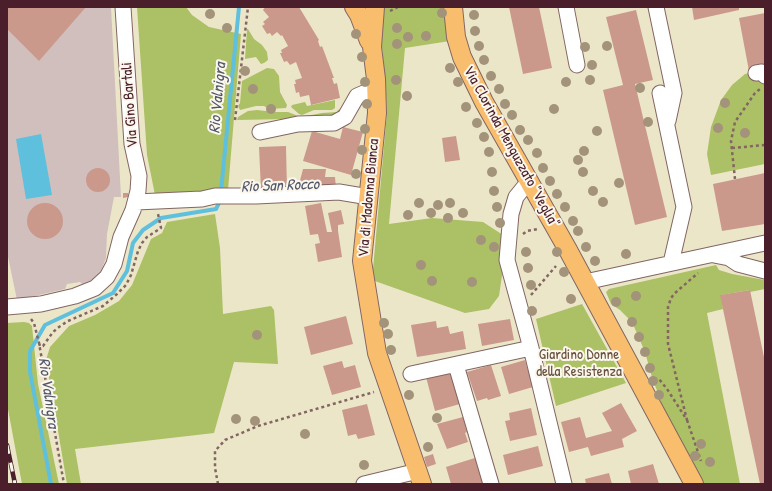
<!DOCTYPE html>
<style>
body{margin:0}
#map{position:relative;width:772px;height:491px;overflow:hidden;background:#ece6c9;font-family:"Patrick Hand",sans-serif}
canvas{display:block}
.frame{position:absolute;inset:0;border:8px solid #4a1f2b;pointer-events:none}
</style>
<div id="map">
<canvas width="772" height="491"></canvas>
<div class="frame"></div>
</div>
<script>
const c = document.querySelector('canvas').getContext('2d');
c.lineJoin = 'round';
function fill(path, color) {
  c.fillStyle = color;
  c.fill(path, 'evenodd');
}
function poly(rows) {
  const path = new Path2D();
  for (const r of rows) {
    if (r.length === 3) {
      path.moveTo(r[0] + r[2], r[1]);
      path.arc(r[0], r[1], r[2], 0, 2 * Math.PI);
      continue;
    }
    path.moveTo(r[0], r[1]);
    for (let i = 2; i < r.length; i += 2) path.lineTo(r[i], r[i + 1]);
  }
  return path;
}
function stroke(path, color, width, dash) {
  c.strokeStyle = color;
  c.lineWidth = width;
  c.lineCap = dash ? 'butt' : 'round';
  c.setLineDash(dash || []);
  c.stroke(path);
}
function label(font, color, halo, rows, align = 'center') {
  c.font = font + ' "Patrick Hand",sans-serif';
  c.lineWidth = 4;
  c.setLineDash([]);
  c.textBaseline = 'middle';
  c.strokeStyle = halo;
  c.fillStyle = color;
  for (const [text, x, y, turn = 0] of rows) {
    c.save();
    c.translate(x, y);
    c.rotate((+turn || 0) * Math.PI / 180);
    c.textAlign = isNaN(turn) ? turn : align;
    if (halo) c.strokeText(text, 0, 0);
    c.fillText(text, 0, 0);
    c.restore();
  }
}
fill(poly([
 [7,7,111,7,121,197,114,197,107,234,106,258,101,271,92,280,82,284,80,282,67,284,65,289,17,300,7,252]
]), '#d1bfbd');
fill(poly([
 [137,7,186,7,192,15,209,27,241,34,228,190,155,195,147,155],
 [380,7,447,7,450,41,405,48,389,224,432,218,483,222,503,235,505,255,499,296,489,309,465,313,372,280,387,113,385,78,380,27],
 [247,29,248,29,254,39,262,45,267,52,268,60,264,63,261,64,256,57,245,59],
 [267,68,274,69,279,76,280,92,287,105,286,108,269,109,264,106,256,106,240,110,238,106,240,103,242,81],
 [765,70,765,164,711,175,707,154,711,127,721,100,732,85,745,74],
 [335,100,335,108,332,110,314,110,302,115,299,114,291,107,292,105,305,102,307,106],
 [342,108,337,118,237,120,238,117,248,111,257,110,274,112,288,112,301,117,322,113,337,112,338,110],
 [215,214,220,248,223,314,271,306,274,310,278,364,234,362,214,433,75,449,81,484,67,484,46,360,50,347,69,326,95,315,119,301,132,285,151,239,162,233,167,222],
 [716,265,719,270,732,274,765,280,765,289,750,292,750,290,721,295,723,309,707,313,740,484,702,484,662,407,659,395,653,381,645,352,632,322,620,310,611,304,606,292,609,289],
 [582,304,626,383,556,406,536,319],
 [24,322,29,323,32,326,38,384,59,484,22,484,7,404,7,323]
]), '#acc065');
fill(poly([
 [41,134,52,195,26,199,16,139]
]), '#5ec0dd');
stroke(poly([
 [221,191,239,7],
 [51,484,30,372,30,351,45,325,113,293,127,271,133,243,143,230,161,218,216,209,220,201,223,201]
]), '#5ec0dd', 4);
fill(poly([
 [7,7,86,7,39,61,7,29],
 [265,7,299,7,319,40,318,41,320,47,322,46,334,78,332,78,334,84,337,83,340,98,311,105,309,95,300,97,299,92,296,93,294,84,296,84,295,80,302,78,296,62,290,65,287,61,284,62,280,53,282,53,281,50,288,46,282,35,281,36,277,32,272,36,270,33,267,34,262,26,265,24,263,22,269,17,263,10],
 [509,7,539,7,552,68,523,74],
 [692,7,739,7,739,10,694,20],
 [636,10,653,80,635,84,667,217,635,225,603,90,623,85,606,17],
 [765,13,765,68,749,71,739,18],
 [343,127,363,132,351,175,303,161,312,131,340,139],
 [456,136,460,160,445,162,442,138],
 [286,146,287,190,261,191,259,147],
 [98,180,12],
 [303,169,326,169,325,177,335,177,336,188,297,192],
 [765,173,765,224,722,231,713,184],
 [123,193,128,193,128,197,123,198],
 [321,203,327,232,332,232,328,213,341,210,344,224,338,225,338,231,342,257,318,262,315,244,320,243,318,234,310,235,305,206],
 [45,221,18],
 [750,290,765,362,765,484,760,484,720,295],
 [346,316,353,344,311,355,304,327],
 [510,319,514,340,482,346,478,324],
 [436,321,437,328,448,326,450,334,463,331,466,349,417,357,411,325],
 [525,360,533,387,509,394,501,367],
 [342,361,344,368,355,365,361,387,332,395,323,366],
 [491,365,501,396,488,400,487,398,477,401,467,372],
 [451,370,460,404,435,411,426,377],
 [621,403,637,431,622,439,624,447,591,456,588,447,569,452,561,422,580,417,586,438,612,431,602,413],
 [367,404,375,435,358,439,356,434,348,436,342,410],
 [531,408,537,435,510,441,505,421,510,420,509,413],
 [463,417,467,432,465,433,468,442,447,449,437,424],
 [538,446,543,466,508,475,503,455],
 [433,454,436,464,427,467,424,457],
 [478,457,485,482,478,484,451,484,446,467],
 [653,464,659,484,631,484,628,471],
 [609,473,612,484,586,484,585,479]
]), '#ca998c');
const minor = poly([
 [566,7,577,65],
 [656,7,674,93,668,121],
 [756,73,762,72,765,76],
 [660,93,684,207,671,263],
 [260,132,298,124,334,123,345,117,357,96,364,93,377,92],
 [529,181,516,197,511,214,507,260,531,348,564,484],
 [136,202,202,199,215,196,256,196,339,192,369,197],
 [714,255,729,258,738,264,765,271],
 [585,282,765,243],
 [7,307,41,304,75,296,95,288,107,277,114,264,121,237,133,210,138,191,139,176,132,144,123,7],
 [456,365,491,484],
 [411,374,531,348],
 [364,484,418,471]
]);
const major = poly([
 [354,7,359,15,369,41],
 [375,7,372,47,376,79,377,113,362,261,377,353,422,484],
 [453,7,456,37,462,57,484,102,568,250,694,484]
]);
stroke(minor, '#836562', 17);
stroke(major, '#836562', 20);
stroke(poly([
 [390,11,398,7],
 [235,120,248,7],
 [732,148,765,145],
 [735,179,731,141,735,122,755,93,760,89],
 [523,234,527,231,538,229],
 [531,295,556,266],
 [31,319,34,323,39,343,64,484],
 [39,343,40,346,43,346,53,332,59,327,68,321,103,306,117,294,126,285,131,275,138,251,142,243,147,237,161,228,158,214],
 [654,379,659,379,667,389,687,420,668,344,668,307,671,298,675,293,698,273],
 [687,420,701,461],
 [218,484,215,468,215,451,225,440,258,426,374,392]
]), '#836562', 2.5, [3, 3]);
stroke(minor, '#fff', 15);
stroke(major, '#f9be6d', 18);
const rail = poly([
 [7,445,15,484]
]);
stroke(rail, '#4a1f2b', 4.5);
stroke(rail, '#fbf7ec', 3, [9]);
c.fillStyle = '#a3937b';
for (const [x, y] of [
 [442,13],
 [210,14],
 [474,15],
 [227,28],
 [397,28],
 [475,31],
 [356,34],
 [426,36],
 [408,37],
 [397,44],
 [479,46],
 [607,46],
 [585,47],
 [362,57],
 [484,60],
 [592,65],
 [450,68],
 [245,71],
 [491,76],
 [396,80],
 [590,80],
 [365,82],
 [458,82],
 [566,82],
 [640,88],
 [253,89],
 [499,89],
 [407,96],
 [725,103],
 [367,104],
 [505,104],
 [466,107],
 [271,109],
 [554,109],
 [512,115],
 [648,122],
 [477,123],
 [718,128],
 [365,129],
 [520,130],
 [597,131],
 [745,133],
 [484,137],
 [528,140],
 [362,150],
 [584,151],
 [489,152],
 [537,153],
 [578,160],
 [543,168],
 [492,172],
 [583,172],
 [356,174],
 [550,181],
 [619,183],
 [494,191],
 [593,191],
 [557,194],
 [603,202],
 [419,203],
 [450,203],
 [438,205],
 [497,207],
 [565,207],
 [431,213],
 [463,213],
 [408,215],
 [448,218],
 [573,221],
 [500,223],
 [578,231],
 [481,240],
 [494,247],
 [586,247],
 [526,252],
 [557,252],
 [626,254],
 [595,261],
 [421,265],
 [528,268],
 [564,272],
 [432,281],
 [472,282],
 [531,285],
 [636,296],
 [571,299],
 [616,302],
 [532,311],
 [632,322],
 [384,323],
 [388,334],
 [257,335],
 [639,337],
 [391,350],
 [645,352],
 [650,368],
 [653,381],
 [409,395],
 [659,395],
 [437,418],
 [236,419],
 [255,421],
 [305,434],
 [701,444],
 [428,447],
 [695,456],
 [710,462],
 [364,465]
]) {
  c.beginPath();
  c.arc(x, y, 5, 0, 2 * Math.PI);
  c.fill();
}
label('15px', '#4a1f2b', '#fbf7ec', [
 ["Via Gino Bartali",130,105,-94],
 ["Via Clorinda Menguzzato \"Veglia\"",511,147,61],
 ["Via di Madonna Bianca",369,198,-85]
]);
label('15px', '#674f3c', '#fbf7ec', [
 ["Giardino Donne",579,355],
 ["della Resistenza",579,372]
]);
label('italic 16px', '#515769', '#fbf7ec', [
 ["Rio Valnigra",218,98,-85],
 ["Rio San Rocco",280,186,-2],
 ["Rio Valnigra",48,393,82]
]);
</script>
